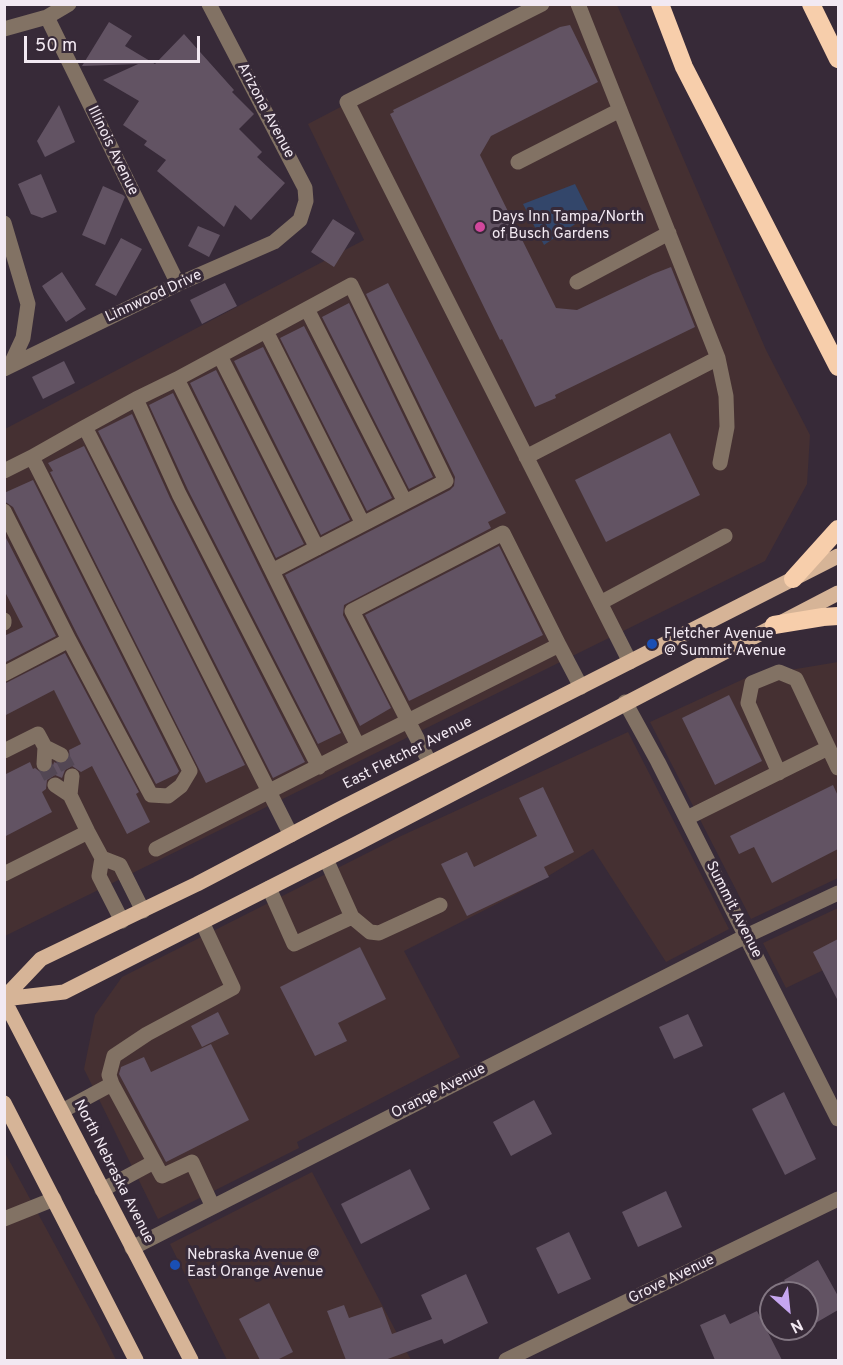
<!DOCTYPE html>
<style>
body{margin:0}
#map{position:relative;width:843px;height:1365px;overflow:hidden;background:#372a38;font-family:Overpass,sans-serif}
canvas{display:block}
.frame{position:absolute;inset:0;border:6px solid #f2e9f2;pointer-events:none}
.north{position:absolute;left:759px;top:1281px;width:60px;height:60px;box-sizing:border-box;background:#372a38;border:2px solid #827682;border-radius:50%;rotate:153deg;font-size:16px;font-weight:700;line-height:24px;text-align:center;color:#f2e9f2}
.north::after{content:'';display:block;margin:auto;width:21px;height:27px;background:#c6a6f0;clip-path:polygon(50% 0,100% 100%,50% 72%,0 100%)}
.scale{position:absolute;left:24px;top:36px;width:176px;height:27px;box-sizing:border-box;border:3px solid #f2e9f2;border-top:0;padding-left:8px;font-size:18px;line-height:21px;white-space:nowrap;color:#f2e9f2;-webkit-text-stroke:4px #372a38;paint-order:stroke}
</style>
<div id="map">
<canvas width="843" height="1365"></canvas>
<div class="frame"></div>
<div class="north">N</div>
<div class="scale">50 m</div>
</div>
<script>
const c = document.querySelector('canvas').getContext('2d');
c.lineJoin = 'round';
function fill(path, color) {
  c.fillStyle = color;
  c.fill(path, 'evenodd');
}
function poly(rows) {
  const path = new Path2D();
  for (const r of rows) {
    path.moveTo(r[0], r[1]);
    for (let i = 2; i < r.length; i += 2) path.lineTo(r[i], r[i + 1]);
  }
  return path;
}
function stroke(path, color, width, dash) {
  c.strokeStyle = color;
  c.lineWidth = width;
  c.lineCap = dash ? 'butt' : 'round';
  c.setLineDash(dash || []);
  c.stroke(path);
}
function label(font, color, halo, rows, align = 'center') {
  c.font = font + ' Overpass,sans-serif';
  c.lineWidth = 6;
  c.setLineDash([]);
  c.textBaseline = 'middle';
  c.strokeStyle = halo;
  c.fillStyle = color;
  for (const [text, x, y, turn = 0] of rows) {
    c.save();
    c.translate(x, y);
    c.rotate((+turn || 0) * Math.PI / 180);
    c.textAlign = isNaN(turn) ? turn : align;
    if (halo) c.strokeText(text, 0, 0);
    c.fillText(text, 0, 0);
    c.restore();
  }
}
fill(poly([
 [536,5,617,5,766,350,810,435,807,484,765,561,5,936,5,429,364,240,308,124],
 [838,662,838,878,751,919,650,722,748,677],
 [628,732,729,929,666,962,593,849,530,887,404,951,460,1057,297,1142,299,1148,158,1219,84,1069,95,1015,122,977,401,836],
 [838,908,838,963,786,988,763,943],
 [4,1151,98,1324,116,1360,5,1360],
 [312,1172,411,1360,227,1360,170,1244]
]), '#453032');
fill(poly([
 [575,184,590,214,544,245,523,204]
]), '#33466a');
fill(poly([
 [109,22,132,36,125,46,155,64,184,34,234,90,232,92,254,114,239,129,262,152,257,157,285,183,251,220,235,205,224,227,157,171,166,160,144,145,147,141,123,125,139,101,103,80,138,64,82,66],
 [570,25,598,82,491,136,480,155,556,308,577,310,653,274,671,267,695,327,555,395,556,398,535,407,502,339,500,340,390,114,394,112,393,110,560,27],
 [59,105,75,142,45,157,37,141],
 [41,174,57,212,42,218,31,214,18,184],
 [103,186,123,195,125,197,105,245,82,235],
 [333,219,355,233,334,267,311,252],
 [198,226,220,235,209,257,188,246],
 [121,238,142,249,116,296,95,285],
 [62,272,86,309,66,322,42,286],
 [225,283,237,306,202,324,190,300],
 [388,283,506,513,488,522,491,528,344,605,343,615,391,708,360,726,285,575,450,490,454,486,455,477,366,294],
 [349,303,433,477,409,489,322,317],
 [304,326,392,498,367,511,280,338],
 [263,347,350,520,321,535,234,361],
 [64,361,75,383,43,399,32,377],
 [216,370,304,544,276,558,190,383],
 [173,393,341,733,318,744,188,490,149,405],
 [132,414,170,498,305,762,273,778,98,431],
 [670,433,700,495,606,542,575,480],
 [84,446,245,765,206,783,50,472,53,471,48,463],
 [33,480,179,771,177,774,156,784,78,636,13,507,4,501,4,493],
 [4,534,56,636,4,663,4,636,23,627,4,590],
 [499,546,543,635,409,701,365,615],
 [65,653,139,792,136,794,150,822,127,834,92,766,81,772,72,766,65,770,62,778,55,775,47,780,46,789,42,792,52,812,4,837,4,775,30,762,33,769,35,768,43,774,48,773,52,769,54,762,61,765,67,763,70,759,69,750,81,744,54,690,4,716,4,684],
 [729,695,762,761,715,785,682,718],
 [833,785,838,796,838,849,772,883,754,847,739,854,730,836],
 [543,787,574,852,544,867,549,877,467,916,441,864,467,852,474,867,537,836,519,798],
 [838,939,838,1001,813,952],
 [360,947,386,999,338,1023,347,1041,315,1056,280,987],
 [218,1012,229,1034,202,1047,191,1026],
 [688,1014,703,1046,674,1059,659,1027],
 [211,1044,249,1120,166,1162,119,1074,121,1067,144,1057,151,1072],
 [784,1092,816,1159,785,1175,752,1109],
 [534,1100,552,1134,511,1156,493,1122],
 [410,1169,430,1209,361,1244,341,1204],
 [666,1191,682,1227,638,1247,622,1212],
 [569,1232,591,1279,558,1294,536,1248],
 [818,1260,838,1296,838,1310,807,1328,807,1293,792,1293,784,1280],
 [466,1274,488,1323,444,1344,442,1339,385,1360,346,1360,327,1311,344,1305,349,1318,382,1307,392,1334,432,1319,421,1295],
 [269,1303,293,1352,277,1360,260,1360,239,1319],
 [757,1311,782,1360,715,1360,700,1325,725,1314,730,1324]
]), '#625363');
stroke(poly([
 [61,755,72,776],
 [44,764,55,785]
]), '#534754', 15, [15, 8]);
stroke(poly([
 [542,4,347,102,630,662],
 [578,4,718,358,726,396,727,427,720,463],
 [47,17,178,284],
 [4,29,47,17,69,4],
 [518,162,620,110],
 [4,223,28,304,23,338,10,366],
 [577,282,669,233],
 [307,309,405,502],
 [266,331,363,524],
 [220,356,317,548],
 [4,369,178,284,274,242,300,220,306,201,305,188,209,4],
 [177,379,351,285,446,481,272,571,177,379,136,399,179,494,319,767],
 [85,427,136,399],
 [526,457,718,358],
 [4,471,32,457],
 [4,511,69,640],
 [600,603,725,536],
 [4,620,4,623],
 [559,645,581,687],
 [4,674,69,640,151,795,168,796,181,786,190,771,32,457,85,427,291,835],
 [625,702,658,762,838,1119],
 [358,746,408,721,559,645,503,533,352,611,408,721,419,742,421,746,430,763],
 [4,751,38,734,45,747,61,755],
 [44,764,45,747],
 [779,773,748,703,752,683,779,672,796,679,838,768],
 [55,785,70,795,88,832,102,858,99,876,122,921],
 [70,795,72,776],
 [687,818,828,748],
 [156,849,358,746,272,571],
 [102,858,120,865,143,911],
 [4,874,88,832],
 [269,888,294,944,352,917,326,859],
 [352,917,370,932,379,933,440,905],
 [112,1084,162,1176,192,1162,213,1207],
 [62,1111,112,1084,109,1075,114,1056,147,1034,233,988,202,922],
 [102,1190,154,1162],
 [4,1219,54,1199],
 [132,1248,746,936,838,893],
 [506,1360,838,1199]
]), '#827264', 15);
stroke(poly([
 [4,998,41,959,197,884,338,810,838,556],
 [4,999,64,992,356,844,838,593],
 [4,1000,191,1360],
 [4,1103,136,1360]
]), '#d6b497', 15);
stroke(poly([
 [660,4,684,67,838,367],
 [811,4,838,59],
 [793,579,838,529],
 [774,625,823,617,838,616]
]), '#f7ceab', 18);
for (const [x, y, r, color] of [
 [480,227,6,"#d1479c"],
 [652,644,6,"#1a4fb4"],
 [175,1265,6,"#1a4fb4"]
]) {
  const dot = new Path2D();
  dot.arc(x, y, r, 0, 2 * Math.PI);
  c.fillStyle = color;
  c.fill(dot);
  stroke(dot, '#372a38', 2);
}
label('15px', '#f2e9f2', '#372a38', [
 ["Arizona Avenue",265,111,62],
 ["Illinois Avenue",112,151,64],
 ["Linnwood Drive",154,297,-25],
 ["East Fletcher Avenue",408,754,-27],
 ["Summit Avenue",733,910,63],
 ["Orange Avenue",439,1092,-27],
 ["North Nebraska Avenue",113,1172,63],
 ["Grove Avenue",672,1280,-26]
]);
label('15px', '#f2e9f2', '#372a38', [
 ["Days Inn Tampa/North",492,218],
 ["of Busch Gardens",492,235],
 ["Fletcher Avenue",664,635],
 ["@ Summit Avenue",664,652],
 ["Nebraska Avenue @",187,1256],
 ["East Orange Avenue",187,1273]
], 'left');
</script>
